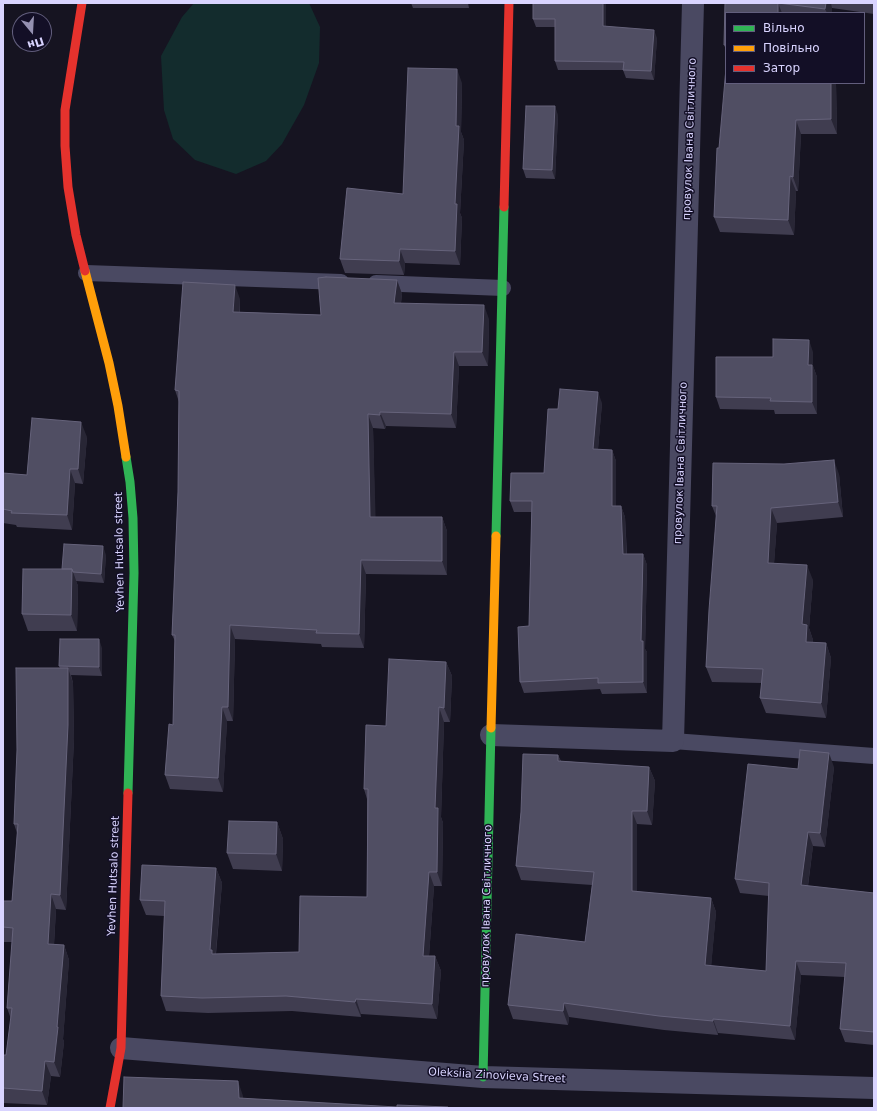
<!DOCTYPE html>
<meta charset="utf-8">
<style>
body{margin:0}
#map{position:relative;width:877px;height:1111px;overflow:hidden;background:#161421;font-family:"DejaVu Sans",sans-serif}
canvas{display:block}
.frame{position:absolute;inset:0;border:4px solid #d9d4ff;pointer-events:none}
.legend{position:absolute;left:725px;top:12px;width:140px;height:72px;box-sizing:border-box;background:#130f26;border:1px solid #625e7d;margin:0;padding:5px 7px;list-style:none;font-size:12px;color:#d9d4ff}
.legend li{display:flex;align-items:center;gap:8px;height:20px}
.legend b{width:20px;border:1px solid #625e7d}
.north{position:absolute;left:12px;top:12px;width:40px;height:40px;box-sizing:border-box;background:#130f26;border:1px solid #625e7d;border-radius:50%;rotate:162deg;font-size:11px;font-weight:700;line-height:16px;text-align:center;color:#d9d4ff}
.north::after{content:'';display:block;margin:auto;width:14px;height:18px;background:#9591b1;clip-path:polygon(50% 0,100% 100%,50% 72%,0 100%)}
</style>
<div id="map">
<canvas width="877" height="1111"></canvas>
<div class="frame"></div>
<ul class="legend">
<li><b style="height:5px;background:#30b455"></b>Вільно</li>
<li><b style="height:5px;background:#ff9f0a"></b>Повільно</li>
<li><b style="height:5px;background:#e5322d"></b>Затор</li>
</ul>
<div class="north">Пн</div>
</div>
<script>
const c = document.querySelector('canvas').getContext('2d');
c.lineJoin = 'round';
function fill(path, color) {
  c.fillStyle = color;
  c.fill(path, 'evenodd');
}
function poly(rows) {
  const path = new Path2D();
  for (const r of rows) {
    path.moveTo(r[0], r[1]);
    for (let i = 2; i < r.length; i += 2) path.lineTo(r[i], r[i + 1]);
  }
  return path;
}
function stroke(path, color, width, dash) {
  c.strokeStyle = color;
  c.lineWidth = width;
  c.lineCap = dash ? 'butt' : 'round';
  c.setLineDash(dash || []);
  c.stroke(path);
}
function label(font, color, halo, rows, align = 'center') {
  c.font = font + ' "DejaVu Sans",sans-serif';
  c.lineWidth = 3;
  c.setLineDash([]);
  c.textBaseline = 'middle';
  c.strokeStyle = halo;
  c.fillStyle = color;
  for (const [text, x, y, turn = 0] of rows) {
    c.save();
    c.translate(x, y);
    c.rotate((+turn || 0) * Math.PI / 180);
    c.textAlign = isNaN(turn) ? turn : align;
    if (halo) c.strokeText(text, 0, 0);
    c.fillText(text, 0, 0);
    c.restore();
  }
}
fill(poly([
 [194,3,309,3,320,27,319,63,304,105,282,144,266,161,236,174,195,160,173,139,164,110,161,56,182,17]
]), '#132c2d');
stroke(poly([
 [86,273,341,282],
 [376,283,503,288],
 [673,741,874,756]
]), '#4a4962', 16);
stroke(poly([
 [491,735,673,741,693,3],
 [121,1048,483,1077,874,1088]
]), '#4a4962', 22);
stroke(poly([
 [126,457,130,482,133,518,134,573,128,793],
 [496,536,504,207],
 [483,1077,491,728]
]), '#30b455', 9);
stroke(poly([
 [85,271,109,363,118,406,126,457],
 [491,728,496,536]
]), '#ff9f0a', 9);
stroke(poly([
 [82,3,65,110,65,146,68,187,76,235,85,271],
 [504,207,509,3],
 [110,1108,121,1048,128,793]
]), '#e5322d', 9);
fill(poly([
 [411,3,468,3,469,8,413,8],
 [533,3,606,26,657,38,654,80,626,78,623,70,558,70,555,61,555,27,536,27,533,19],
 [725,3,874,3,874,14,832,8,832,13,726,13,726,50,724,45],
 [462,83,461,132,464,140,460,213,462,218,460,265,405,263,404,275,345,273,340,259,403,194],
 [836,83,837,134,801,134,798,191,796,191,794,235,720,232,714,217,719,148],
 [558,115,555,179,526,178,523,169],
 [397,280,402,294,401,303,489,319,488,366,459,366,456,428,386,426,385,429,373,428,375,517,442,517,447,531,447,575,366,574,364,648,322,647,321,644,235,639,233,721,227,721,223,792,170,789,165,775,173,725,175,641,172,635,178,492,179,402,175,390,240,299,240,312,321,315],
 [813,352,813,366,817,377,817,414,775,414,774,410,720,409,716,397,773,357],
 [602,403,598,449,612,450,616,461,616,506,621,506,625,517,627,554,643,554,647,565,645,649,647,652,647,693,602,694,600,689,524,693,520,682,529,626,532,512,514,512,510,501,544,473,558,409],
 [87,437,83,484,75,483,72,530,17,527,16,525,3,523,3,473,27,475],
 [839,474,843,517,777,523,774,563,813,580,809,628,813,640,813,642,826,643,831,658,826,718,766,713,760,698,762,683,712,682,706,667,716,516,712,506],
 [106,555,104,583,76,581,78,586,77,631,28,631,22,614,62,569],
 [102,648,102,676,71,675,73,683,74,739,66,910,56,909,54,945,64,945,69,960,63,1039,64,1042,60,1077,51,1076,47,1105,3,1103,3,1055,6,1055,11,1019,7,1008,12,942,3,942,3,901,12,901,17,833,14,824,60,668,59,666],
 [446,662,452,676,450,722,444,722,441,817,443,823,442,886,434,886,429,956,435,956,441,971,437,1019,361,1014,361,1017,292,1011,208,1013,166,1011,161,996,164,916,146,915,140,900,216,868,222,883,216,954,299,952,367,897,367,799,364,789,386,726],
 [558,755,561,761,649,767,655,781,652,825,637,824,637,892,711,898,716,912,711,966,766,971,769,896,740,893,735,879,798,769,834,767,825,847,813,846,808,886,874,893,874,1045,845,1042,840,1029,845,977,801,975,795,1040,718,1033,718,1035,664,1030,569,1017,568,1025,513,1019,508,1005,585,942,592,885,521,880,516,866,521,812],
 [277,822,283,839,282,871,233,869,227,853]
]), '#403d50');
fill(poly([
 [603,3,606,3,606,34,603,26],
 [778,3,782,13,778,13],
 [826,3,831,3,832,8,832,13,827,13,825,9],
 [654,30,657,38,654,80,651,71],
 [457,69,462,83,461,132,464,140,460,213,462,218,460,265,455,251,455,204],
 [831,83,836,83,837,134,831,119],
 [555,106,558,115,555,179,552,170],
 [796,120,801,134,798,191,793,177],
 [790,176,796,191,794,235,788,220],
 [400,249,405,263,404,275,399,261],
 [397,280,402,294,399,317,394,303],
 [235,285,240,299,239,326,233,312],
 [484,305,489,319,488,366,482,352],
 [809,340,813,352,813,366,817,377,817,414,812,402,808,365],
 [454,352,459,366,456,428,451,414],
 [598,392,602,403,597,460,593,449],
 [380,412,386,426,385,429,380,415],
 [368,414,373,428,376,531,370,517],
 [81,422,87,437,83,484,78,469],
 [612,450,616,461,616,517,612,506],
 [834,460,839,474,843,517,838,502],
 [70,469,75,483,72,530,67,515],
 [621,506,625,517,627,565,623,554],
 [771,508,777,523,773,578,768,563],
 [442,517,447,531,447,575,442,561],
 [103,546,106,555,104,583,101,574],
 [643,554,647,565,645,649,647,652,647,693,643,682,641,641],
 [361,560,366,574,364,648,359,634],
 [807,565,813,580,809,628,813,640,811,657,806,642,802,624],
 [72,569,78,586,77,631,71,615],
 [230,625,235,639,233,721,228,707],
 [99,639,102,648,102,676,99,667],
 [826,643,831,658,826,718,821,703],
 [446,662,452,676,450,722,444,708],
 [68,668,73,683,74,739,66,910,60,895],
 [222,707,227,721,223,792,218,778],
 [439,707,444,722,441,817,443,823,442,886,437,872,435,808],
 [829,753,834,767,825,847,820,833],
 [558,755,563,769,558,761],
 [649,767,655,781,652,825,647,811],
 [632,811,637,824,637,905,632,891],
 [277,822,283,839,282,871,276,854],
 [808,832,813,846,806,899,801,885],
 [216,868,222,883,215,960,210,950],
 [429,872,434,886,428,970,423,956],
 [51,894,56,909,53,959,48,944],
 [711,898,716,912,710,979,705,965],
 [64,945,69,960,63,1039,64,1042,60,1077,54,1062],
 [435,956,441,971,437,1019,432,1004],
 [796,961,801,975,795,1040,790,1026],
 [356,999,361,1014,361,1017,355,1002],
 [564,1003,569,1017,568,1025,563,1011],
 [713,1019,718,1033,718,1035,713,1021],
 [45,1061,51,1076,47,1105,42,1091],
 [238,1081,243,1096,244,1108,239,1098]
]), '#282635');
const building = poly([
 [533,3,603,3,603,26,654,30,651,71,623,70,624,62,555,61,555,19,533,19,533,3],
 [725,3,826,3,825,9,778,3,778,13,726,13,726,45,724,45,725,3],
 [408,68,457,69,456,126,459,126,455,204,457,204,455,251,400,249,399,261,340,259,347,188,403,194,408,68],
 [726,68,726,83,831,83,831,119,796,120,793,177,790,176,788,220,714,217,717,148,719,148,726,68],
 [526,106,555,106,552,170,523,169,526,106],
 [326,277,397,280,394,303,484,305,482,352,454,352,451,414,380,412,380,415,368,414,370,517,442,517,442,561,361,560,359,634,316,633,317,630,230,625,228,707,222,707,218,778,165,775,169,724,173,725,175,635,172,635,178,492,179,391,175,390,183,282,235,285,233,312,321,315,318,278,326,277],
 [773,339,809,340,808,365,812,365,812,402,770,401,771,398,716,397,716,357,773,357,773,339],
 [560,389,598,392,593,449,612,450,612,506,621,506,623,554,643,554,641,641,643,641,643,682,598,683,598,678,520,682,518,627,529,626,532,501,510,501,511,473,544,473,548,409,558,409,560,389],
 [32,418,81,422,78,469,70,469,67,515,11,513,12,511,3,509,3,473,27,475,32,418],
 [834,460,838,502,771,508,768,563,807,565,802,624,807,625,806,642,826,643,821,703,760,698,763,669,706,667,709,610,717,506,712,506,713,463,784,464,834,460],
 [64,544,103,546,101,574,73,572,72,569,62,569,64,544],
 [23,569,72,569,71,615,22,614,23,569],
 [60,639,99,639,99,667,59,666,60,639],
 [389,659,446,662,444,708,439,707,435,808,438,808,437,872,429,872,423,956,435,956,432,1004,356,999,355,1002,286,996,202,998,161,996,165,901,140,900,142,865,216,868,210,950,212,950,212,954,299,952,300,896,367,897,368,789,364,789,366,725,386,726,389,659],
 [16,668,68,668,68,725,60,895,51,894,48,944,64,945,57,1027,58,1027,54,1062,45,1061,42,1091,3,1088,3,1055,6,1055,12,1008,7,1008,13,928,3,927,3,901,12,901,18,824,14,824,17,750,16,668],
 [800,750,829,753,820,833,808,832,801,885,874,893,874,1032,840,1029,846,963,796,961,790,1026,713,1019,713,1021,659,1016,564,1003,563,1011,508,1005,516,934,585,942,594,872,516,866,521,812,523,754,558,755,558,761,649,767,647,811,632,811,632,891,711,898,705,965,766,971,769,883,735,879,748,764,798,769,800,750],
 [229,821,277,822,276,854,227,853,229,821],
 [124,1077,238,1081,239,1098,397,1107,397,1105,448,1107,448,1108,123,1108,124,1077]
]);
fill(building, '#504e63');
stroke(building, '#66637b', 1);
label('11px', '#d9d4ff', '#130f26', [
 ["провулок Івана Світличного",690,139,-88],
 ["провулок Івана Світличного",681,463,-88],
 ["Yevhen Hutsalo street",120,552,-91],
 ["Yevhen Hutsalo street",114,876,-88],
 ["провулок Івана Світличного",487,906,-89],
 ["Oleksiia Zinovieva Street",497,1076,3]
]);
</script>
